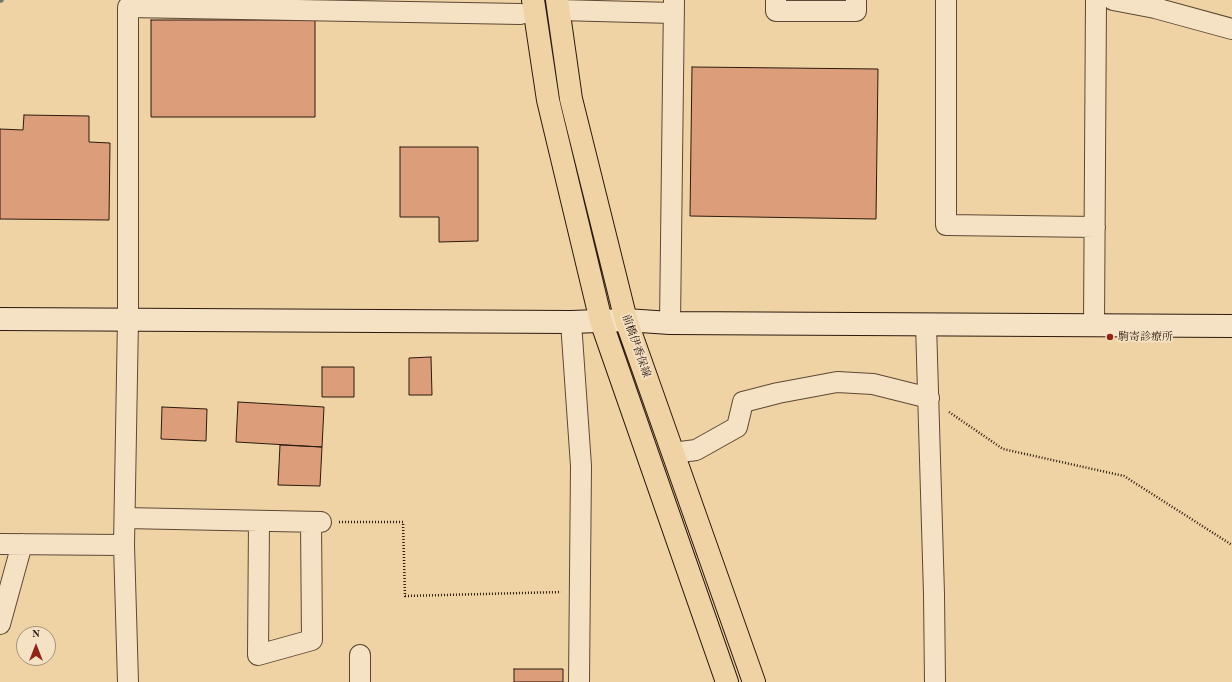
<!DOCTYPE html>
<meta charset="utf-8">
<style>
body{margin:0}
#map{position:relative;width:1232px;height:682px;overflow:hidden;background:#f0d3a4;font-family:"Old Standard TT",serif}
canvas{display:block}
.north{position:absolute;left:16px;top:626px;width:40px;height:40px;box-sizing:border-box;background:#f5e2c4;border:1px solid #a5927c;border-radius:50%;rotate:0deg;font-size:11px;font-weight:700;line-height:16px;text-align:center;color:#2c1a10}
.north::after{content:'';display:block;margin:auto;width:14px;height:18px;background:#8f2418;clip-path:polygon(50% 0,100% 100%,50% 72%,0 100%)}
</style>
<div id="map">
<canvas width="1232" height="682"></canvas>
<div class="north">N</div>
</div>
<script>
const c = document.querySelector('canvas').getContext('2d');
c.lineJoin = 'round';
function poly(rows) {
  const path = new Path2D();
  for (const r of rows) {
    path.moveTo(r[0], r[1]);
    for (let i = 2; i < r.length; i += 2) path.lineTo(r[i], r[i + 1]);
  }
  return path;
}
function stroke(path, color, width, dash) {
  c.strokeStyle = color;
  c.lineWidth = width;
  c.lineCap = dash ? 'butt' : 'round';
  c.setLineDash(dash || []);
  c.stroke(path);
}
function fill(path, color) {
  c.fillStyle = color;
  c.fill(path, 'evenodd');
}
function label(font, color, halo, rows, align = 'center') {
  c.font = font + ' "Old Standard TT","Noto Serif JP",serif';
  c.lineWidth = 3.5;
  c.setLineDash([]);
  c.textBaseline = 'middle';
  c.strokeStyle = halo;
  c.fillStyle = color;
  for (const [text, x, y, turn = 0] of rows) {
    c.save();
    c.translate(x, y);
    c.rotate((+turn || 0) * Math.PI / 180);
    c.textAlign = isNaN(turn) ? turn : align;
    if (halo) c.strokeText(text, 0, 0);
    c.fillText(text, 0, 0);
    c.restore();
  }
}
stroke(poly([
 [0,0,1,0]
]), '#6e796b', 5.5);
const building = poly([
 [151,20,315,20,315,117,151,117,151,20],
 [692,67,878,69,876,219,690,216,692,67],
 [24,115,89,116,89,142,110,143,109,220,0,219,0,129,23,130,24,115],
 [400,147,478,147,478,241,439,242,439,217,400,217,400,147],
 [431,357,432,395,409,395,409,358,431,357],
 [322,367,354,367,354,397,322,397,322,367],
 [238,402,324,407,322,447,236,442,238,402],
 [162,407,207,409,206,441,161,439,162,407],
 [280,445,322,447,320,486,278,485,280,445],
 [514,669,563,669,563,682,514,682,514,669]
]);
fill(building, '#db9d7a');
stroke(building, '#2c1a10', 1);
const street = poly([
 [776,0,776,11,856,11,856,0],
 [946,0,946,225,1095,227],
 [1113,0,1155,8,1232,29],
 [558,10,674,13],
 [571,322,581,466,579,682],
 [670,323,674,0],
 [926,324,934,594,935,682],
 [1094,325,1096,0],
 [673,453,696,450,737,427,743,402,778,393,837,382,873,384,929,398],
 [125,518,321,522],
 [259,521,258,655,312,640,311,522],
 [0,544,124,545],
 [0,624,22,544],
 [360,655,360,682],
 [128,682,124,545,128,319,128,7,521,14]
]);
const secondary = poly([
 [0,319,571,322,626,320,670,323,1232,326]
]);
const primary = poly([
 [533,0,548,100,601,321,727,682],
 [557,0,571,99,626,320,754,682]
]);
stroke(street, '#5d4835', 22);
stroke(secondary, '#2c1a10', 24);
stroke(primary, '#2c1a10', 24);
stroke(poly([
 [949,412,1003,449,1124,476,1232,545],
 [339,522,403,522,405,596,561,592]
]), '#2c1a10', 2.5, [1, 2]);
stroke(street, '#f5e2c4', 20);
stroke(secondary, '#f5e2c4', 22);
stroke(primary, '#f0d3a4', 22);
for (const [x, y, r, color] of [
 [1110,337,4,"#8f2418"]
]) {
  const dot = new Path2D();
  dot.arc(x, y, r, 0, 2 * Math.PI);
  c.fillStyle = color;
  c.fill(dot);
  stroke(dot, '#f5e2c4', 1.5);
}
label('11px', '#2c1a10', '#f5e2c4', [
 ["駒寄診療所",1118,337]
], 'left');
label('11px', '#2c1a10', '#f5e2c4', [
 ["前橋伊香保線",636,346,71]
]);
</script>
